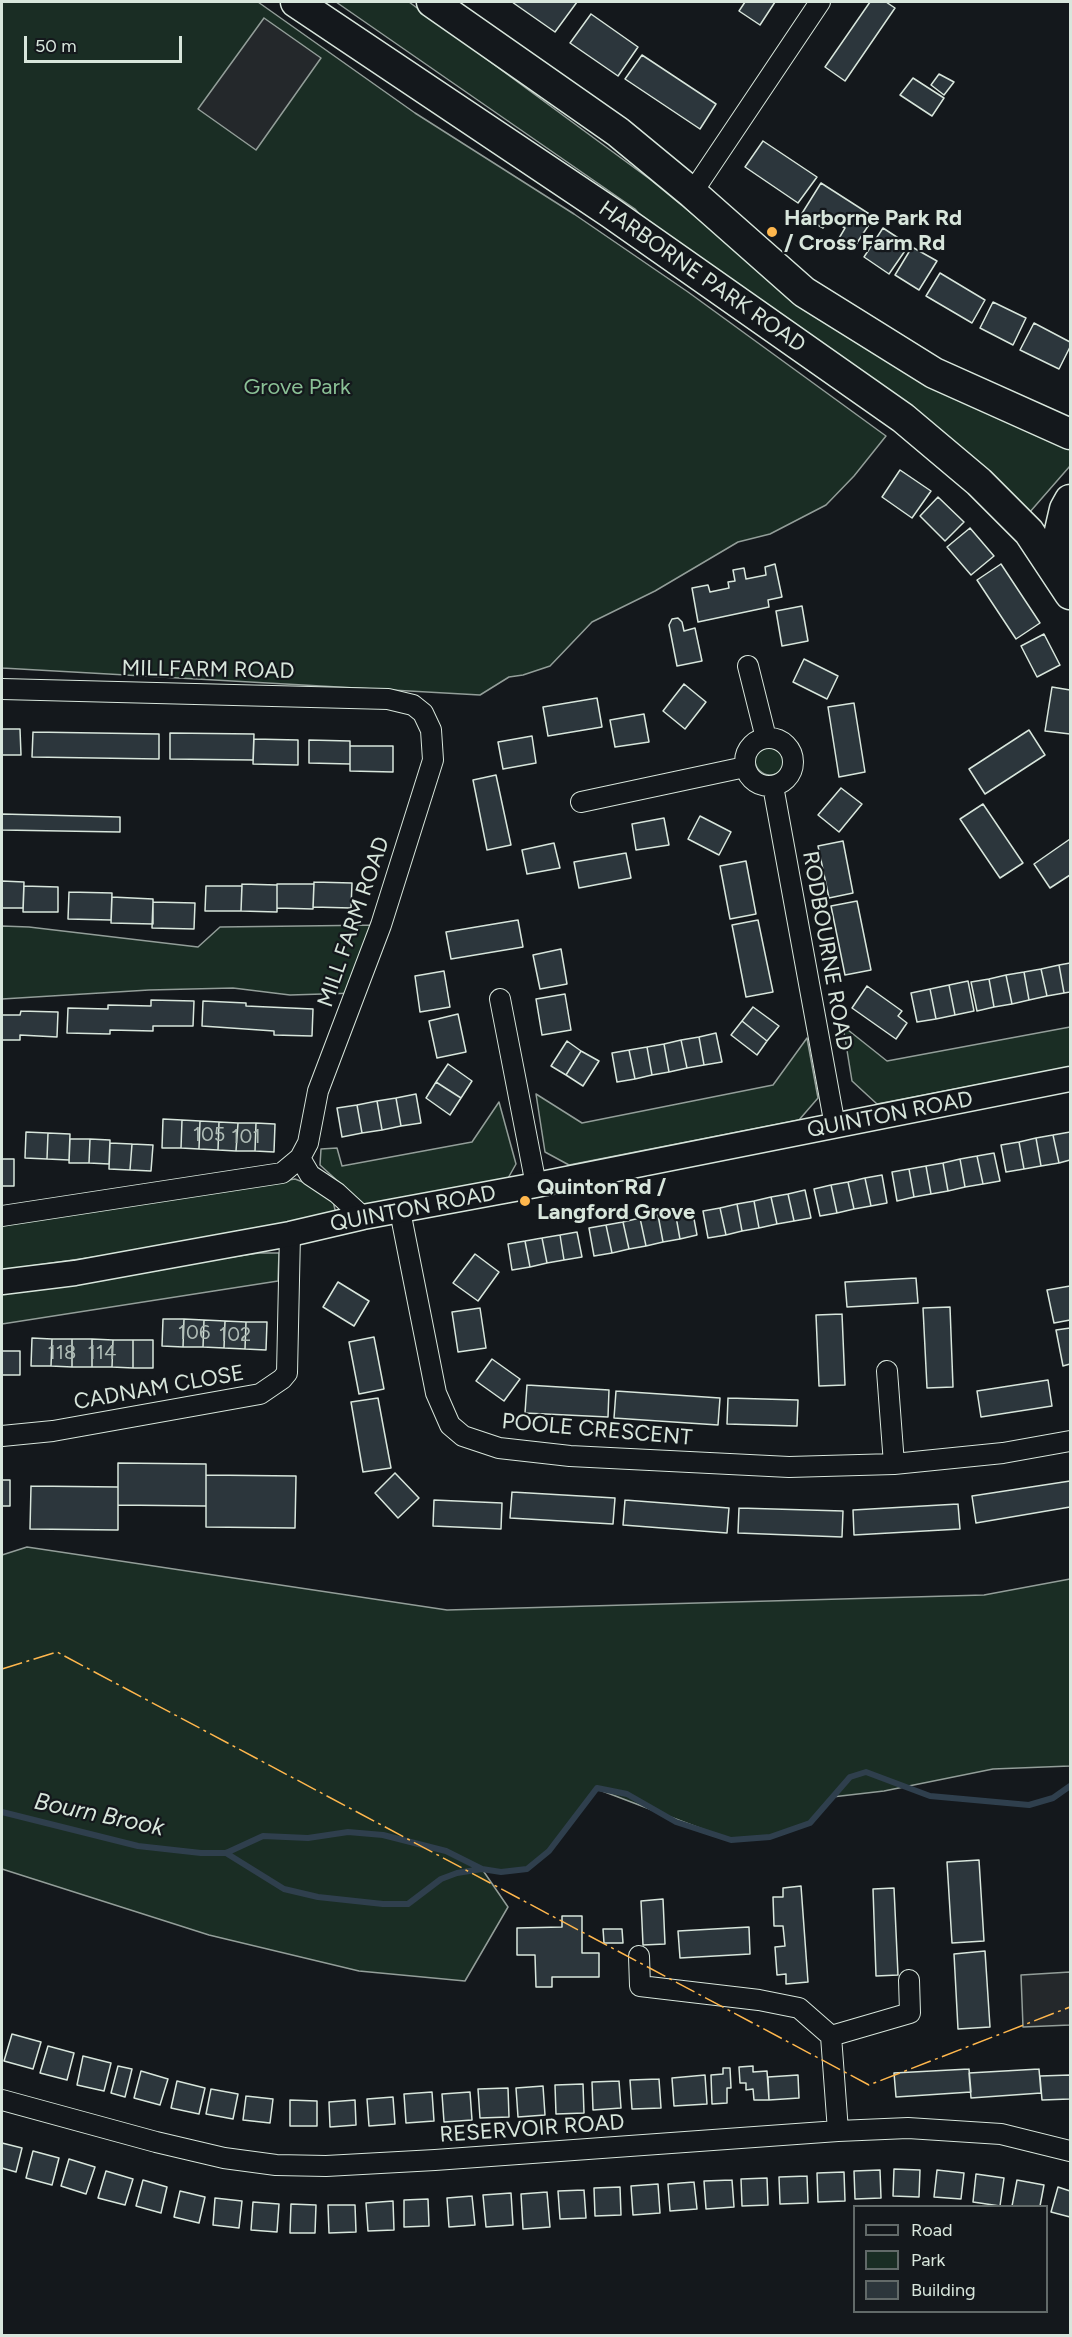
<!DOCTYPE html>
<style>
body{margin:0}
#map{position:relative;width:1072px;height:2337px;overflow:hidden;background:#14181c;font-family:Figtree,sans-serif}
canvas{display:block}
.frame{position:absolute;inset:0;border:3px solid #d8e6dc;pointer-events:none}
.legend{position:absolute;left:853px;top:2205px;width:195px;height:108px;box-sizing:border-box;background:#14181c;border:2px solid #626a69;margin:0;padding:8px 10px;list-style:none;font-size:18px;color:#d8e6dc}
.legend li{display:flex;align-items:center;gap:12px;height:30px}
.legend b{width:30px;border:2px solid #626a69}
.scale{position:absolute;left:24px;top:36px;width:158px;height:27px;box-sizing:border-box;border:3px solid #d8e6dc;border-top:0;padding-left:8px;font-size:18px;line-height:21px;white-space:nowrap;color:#d8e6dc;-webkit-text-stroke:4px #14181c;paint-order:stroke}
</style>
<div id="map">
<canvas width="1072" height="2337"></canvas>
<div class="frame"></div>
<ul class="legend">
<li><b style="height:8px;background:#14181c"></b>Road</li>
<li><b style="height:16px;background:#1a2d24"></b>Park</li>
<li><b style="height:16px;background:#2c363c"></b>Building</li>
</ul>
<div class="scale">50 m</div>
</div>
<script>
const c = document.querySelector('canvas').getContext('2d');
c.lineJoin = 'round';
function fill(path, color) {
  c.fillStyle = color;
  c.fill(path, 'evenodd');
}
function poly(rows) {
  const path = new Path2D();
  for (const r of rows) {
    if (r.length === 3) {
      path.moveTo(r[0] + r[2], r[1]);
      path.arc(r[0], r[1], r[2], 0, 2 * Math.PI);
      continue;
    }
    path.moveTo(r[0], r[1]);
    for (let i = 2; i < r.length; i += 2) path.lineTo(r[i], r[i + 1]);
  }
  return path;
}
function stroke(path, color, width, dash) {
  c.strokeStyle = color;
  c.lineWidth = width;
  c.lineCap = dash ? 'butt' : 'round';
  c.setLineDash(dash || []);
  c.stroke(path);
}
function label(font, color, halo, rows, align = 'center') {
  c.font = font + ' Figtree,sans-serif';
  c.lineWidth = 4.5;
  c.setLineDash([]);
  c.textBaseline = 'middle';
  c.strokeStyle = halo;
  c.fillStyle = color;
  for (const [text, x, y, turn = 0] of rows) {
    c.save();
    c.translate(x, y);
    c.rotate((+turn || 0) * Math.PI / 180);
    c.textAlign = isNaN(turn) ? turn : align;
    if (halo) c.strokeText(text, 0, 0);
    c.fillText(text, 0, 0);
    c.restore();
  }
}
const green = poly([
 [2,2,258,2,415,113,574,214,688,292,886,436,854,476,826,505,770,534,738,542,655,591,592,622,550,666,523,675,509,677,480,695,2,668,2,2],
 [336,2,409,2,651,180,759,269,1070,445,1070,466,1029,513,651,227,635,209,336,2],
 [770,760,15],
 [381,925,356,993,290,995,233,988,149,990,2,999,2,926,29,927,198,947,220,927,381,925],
 [843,1026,887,1061,1070,1027,1070,1067,877,1104,852,1081,843,1026],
 [807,1038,818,1098,799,1120,569,1165,545,1152,536,1094,582,1123,773,1085,807,1038],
 [499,1102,516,1164,507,1180,365,1206,320,1165,321,1149,337,1148,342,1166,472,1142,499,1102],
 [295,1179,308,1184,333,1201,336,1214,180,1245,2,1270,2,1222,295,1179],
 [259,1253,279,1253,278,1281,2,1324,2,1291,259,1253],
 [27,1547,447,1610,984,1595,1070,1579,1070,1766,993,1769,884,1791,832,1797,810,1823,770,1837,731,1840,597,1789,549,1851,527,1869,501,1872,482,1869,508,1907,465,1981,359,1971,209,1935,2,1869,2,1555,27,1547]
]);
fill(green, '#1a2d24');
stroke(green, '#939e99', 1.5);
const parking = poly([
 [264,18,321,58,256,150,198,109,264,18],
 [1070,1972,1070,2025,1023,2027,1021,1975,1070,1972]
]);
fill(parking, '#24282b');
stroke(parking, '#939e99', 1.5);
stroke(poly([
 [2,1812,138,1846,201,1853,226,1853,263,1836,308,1838,348,1832,383,1835,446,1851,482,1869,501,1872,527,1869,549,1851,597,1788,627,1794,676,1822,731,1840,770,1837,810,1823,850,1777,866,1772,930,1796,1029,1805,1053,1798,1070,1786],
 [226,1853,284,1889,318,1897,383,1904,408,1904,441,1879,457,1873,482,1869]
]), '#2f3f4d', 6);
const building = poly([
 [512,2,577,2,555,32,512,2],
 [745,2,775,2,760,25,739,11,745,2],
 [870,2,886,2,895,8,845,81,825,67,870,2],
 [591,14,638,47,618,76,570,43,591,14],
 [642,55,716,104,700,129,625,79,642,55],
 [939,74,954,82,944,95,931,85,939,74],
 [913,78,944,98,932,116,900,95,913,78],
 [763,141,817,177,798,203,745,167,763,141],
 [821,183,874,217,853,249,838,240,845,228,829,218,823,228,801,215,821,183],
 [883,228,909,245,889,274,864,257,883,228],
 [912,247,937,261,919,290,895,275,912,247],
 [940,273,985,300,972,323,926,296,940,273],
 [993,302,1026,318,1013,345,980,328,993,302],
 [1034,323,1070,342,1070,347,1059,369,1020,350,1034,323],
 [900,470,931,491,912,518,882,497,900,470],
 [938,497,964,522,945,541,920,516,938,497],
 [970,528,994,556,971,575,947,547,970,528],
 [775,564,782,597,768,600,769,607,698,622,692,588,708,585,710,592,729,588,728,582,735,581,733,570,744,568,746,579,766,575,765,567,775,564],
 [1001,564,1040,623,1016,639,977,580,1001,564],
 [802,606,808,641,782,646,776,611,802,606],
 [678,618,682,622,684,631,695,628,702,661,677,666,669,625,672,619,678,618],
 [1044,634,1060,665,1037,677,1021,646,1044,634],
 [804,659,838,676,827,699,793,682,804,659],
 [684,684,706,702,685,729,663,711,684,684],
 [1052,687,1070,690,1070,734,1045,731,1052,687],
 [597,698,602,727,548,736,543,707,597,698],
 [854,703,865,772,839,777,828,707,854,703],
 [644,714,649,742,615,747,610,720,644,714],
 [2,729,20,729,21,755,2,755,2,729],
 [1029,730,1045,755,985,794,969,769,1029,730],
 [33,732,159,734,159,759,32,757,33,732],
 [170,733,254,734,253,760,170,759,170,733],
 [532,736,536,763,503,769,498,742,532,736],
 [254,739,298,740,298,765,253,764,254,739],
 [309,740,350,741,350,764,309,763,309,740],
 [350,746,393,746,393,772,350,771,350,746],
 [496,775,511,845,487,850,473,780,496,775],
 [841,788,862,804,839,832,818,815,841,788],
 [983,804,1023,863,1000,878,960,819,983,804],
 [2,814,120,817,120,832,2,830,2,814],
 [700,816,731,832,719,855,688,839,700,816],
 [664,818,669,845,636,850,632,824,664,818],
 [1070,839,1070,875,1050,888,1034,864,1070,839],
 [843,841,853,893,829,898,818,846,843,841],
 [554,843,560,868,527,874,522,850,554,843],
 [626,853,631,878,579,888,574,862,626,853],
 [746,861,756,914,730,919,720,866,746,861],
 [2,881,24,882,23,908,2,908,2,881],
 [314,882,352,883,351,908,313,907,314,882],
 [242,884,277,885,277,912,241,911,242,884],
 [277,884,314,884,313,909,277,908,277,884],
 [24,886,58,887,58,912,23,912,24,886],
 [206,886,242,886,241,911,205,911,206,886],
 [69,892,112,893,111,920,68,919,69,892],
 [112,897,153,899,153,924,111,923,112,897],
 [857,901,871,970,845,975,831,906,857,901],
 [153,902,195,903,194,929,152,928,153,902],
 [518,920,523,947,451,959,446,932,518,920],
 [758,920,773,992,746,997,732,925,758,920],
 [561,949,567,984,540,989,533,955,561,949],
 [1070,963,1070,992,1064,993,1059,965,1070,963],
 [1059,965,1064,993,1047,996,1041,969,1059,965],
 [1041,969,1047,996,1029,1000,1024,972,1041,969],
 [444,971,450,1007,420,1012,415,976,444,971],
 [1024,972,1029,1000,1012,1004,1006,975,1024,972],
 [1006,975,1012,1004,994,1007,989,979,1006,975],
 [989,979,994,1007,977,1011,971,982,989,979],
 [968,981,974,1011,955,1015,949,985,968,981],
 [949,985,955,1015,936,1019,930,989,949,985],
 [867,986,902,1011,898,1016,907,1023,896,1039,852,1008,867,986],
 [930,989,936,1019,917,1022,911,993,930,989],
 [565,994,571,1030,542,1035,536,999,565,994],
 [151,1000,194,1001,193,1026,153,1026,153,1031,110,1030,110,1034,67,1033,68,1008,108,1009,108,1005,151,1006,151,1000],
 [203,1001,246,1003,246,1006,313,1009,312,1036,274,1035,274,1031,202,1026,203,1001],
 [753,1007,779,1026,767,1041,742,1021,753,1007],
 [21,1011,58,1012,57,1037,20,1035,20,1040,2,1040,2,1015,20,1015,21,1011],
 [458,1014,466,1052,437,1058,429,1021,458,1014],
 [742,1021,767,1041,757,1055,731,1035,742,1021],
 [716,1033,722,1062,704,1065,699,1037,716,1033],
 [699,1037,704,1065,687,1068,681,1040,699,1037],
 [681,1040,687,1068,669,1072,664,1044,681,1040],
 [567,1041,581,1051,566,1075,551,1066,567,1041],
 [664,1044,669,1072,652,1075,647,1047,664,1044],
 [647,1047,652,1075,635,1079,629,1050,647,1047],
 [629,1050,635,1079,617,1082,612,1053,629,1050],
 [581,1051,599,1061,583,1086,566,1075,581,1051],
 [448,1064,472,1081,461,1098,436,1082,448,1064],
 [436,1082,461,1098,450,1115,426,1098,436,1082],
 [416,1094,421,1123,401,1126,396,1098,416,1094],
 [396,1098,401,1126,382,1130,377,1101,396,1098],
 [377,1101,382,1130,362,1133,357,1105,377,1101],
 [357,1105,362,1133,342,1137,337,1108,357,1105],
 [163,1119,182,1120,181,1148,162,1148,163,1119],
 [182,1120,200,1121,199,1149,181,1148,182,1120],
 [200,1121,219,1122,218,1150,199,1149,200,1121],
 [219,1122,238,1123,236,1151,218,1150,219,1122],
 [238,1123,256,1123,255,1151,236,1151,238,1123],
 [256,1123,275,1124,274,1152,255,1151,256,1123],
 [26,1132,48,1133,47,1159,25,1158,26,1132],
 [1070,1132,1070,1160,1059,1163,1053,1135,1070,1132],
 [48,1133,70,1134,69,1160,47,1159,48,1133],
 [1053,1135,1059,1163,1041,1166,1036,1138,1053,1135],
 [1036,1138,1041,1166,1024,1169,1019,1142,1036,1138],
 [70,1139,90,1139,89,1163,69,1163,70,1139],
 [90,1139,110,1140,109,1164,89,1163,90,1139],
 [1019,1142,1024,1169,1006,1172,1001,1145,1019,1142],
 [110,1143,132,1144,130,1170,109,1169,110,1143],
 [132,1144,153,1145,151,1171,130,1170,132,1144],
 [994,1153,1000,1181,983,1184,977,1156,994,1153],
 [977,1156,983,1184,965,1187,960,1159,977,1156],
 [2,1159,14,1159,14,1186,2,1186,2,1159],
 [960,1159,965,1187,948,1191,943,1163,960,1159],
 [943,1163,948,1191,931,1194,926,1166,943,1163],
 [926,1166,931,1194,914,1197,909,1169,926,1166],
 [909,1169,914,1197,897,1201,892,1172,909,1169],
 [882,1175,887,1203,871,1206,865,1178,882,1175],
 [865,1178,871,1206,854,1209,848,1182,865,1178],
 [848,1182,854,1209,837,1213,831,1185,848,1182],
 [831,1185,837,1213,820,1216,814,1189,831,1185],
 [805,1190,811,1218,794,1221,788,1194,805,1190],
 [788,1194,794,1221,777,1224,771,1197,788,1194],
 [771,1197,777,1224,759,1228,754,1201,771,1197],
 [754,1201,759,1228,742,1231,737,1204,754,1201],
 [737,1204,742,1231,726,1235,720,1208,737,1204],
 [692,1208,697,1235,680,1239,675,1211,692,1208],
 [720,1208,726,1235,708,1238,703,1211,720,1208],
 [675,1211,680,1239,663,1242,658,1215,675,1211],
 [658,1215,663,1242,646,1246,640,1218,658,1215],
 [640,1218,646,1246,629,1249,623,1222,640,1218],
 [623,1222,629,1249,612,1253,606,1225,623,1222],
 [606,1225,612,1253,594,1256,589,1228,606,1225],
 [577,1232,582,1257,564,1260,560,1235,577,1232],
 [560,1235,564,1260,547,1263,542,1238,560,1235],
 [542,1238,547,1263,530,1267,525,1241,542,1238],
 [525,1241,530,1267,512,1270,508,1244,525,1241],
 [475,1254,499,1272,478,1301,453,1283,475,1254],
 [916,1278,918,1303,847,1307,845,1282,916,1278],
 [338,1282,369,1301,354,1326,323,1307,338,1282],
 [1070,1286,1070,1320,1054,1323,1047,1290,1070,1286],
 [950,1307,953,1387,927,1388,923,1308,950,1307],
 [480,1308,486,1348,458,1352,452,1312,480,1308],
 [842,1314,845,1385,819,1386,816,1315,842,1314],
 [163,1319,184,1319,183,1347,162,1346,163,1319],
 [184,1319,204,1320,203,1347,183,1347,184,1319],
 [204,1320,225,1321,224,1348,203,1347,204,1320],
 [225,1321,246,1322,245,1349,224,1348,225,1321],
 [246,1322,267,1322,266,1350,245,1349,246,1322],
 [1070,1328,1070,1364,1063,1366,1056,1330,1070,1328],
 [374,1337,384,1389,359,1394,349,1342,374,1337],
 [32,1338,52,1339,51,1366,31,1366,32,1338],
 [52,1339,72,1339,72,1367,51,1366,52,1339],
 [72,1339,92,1339,92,1367,72,1367,72,1339],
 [92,1339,113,1340,112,1367,92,1367,92,1339],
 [113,1340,133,1340,133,1368,112,1367,113,1340],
 [133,1340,153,1340,153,1368,133,1368,133,1340],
 [2,1351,20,1351,20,1375,2,1375,2,1351],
 [492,1359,520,1379,504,1401,476,1381,492,1359],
 [1048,1380,1052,1406,981,1417,977,1391,1048,1380],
 [527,1385,609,1390,608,1417,525,1413,527,1385],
 [616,1391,720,1398,718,1425,614,1418,616,1391],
 [378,1398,391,1468,363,1472,351,1402,378,1398],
 [728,1398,798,1400,797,1426,727,1424,728,1398],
 [118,1463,206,1464,206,1506,118,1505,118,1463],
 [395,1473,419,1498,398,1518,375,1493,395,1473],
 [206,1475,296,1476,295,1528,206,1527,206,1475],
 [2,1480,10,1480,10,1506,2,1506,2,1480],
 [1070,1481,1070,1507,976,1523,972,1496,1070,1481],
 [31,1486,118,1487,118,1530,30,1529,31,1486],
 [512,1492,615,1498,613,1524,510,1518,512,1492],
 [434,1500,502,1503,501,1529,433,1526,434,1500],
 [625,1500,729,1508,727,1533,623,1525,625,1500],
 [958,1504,960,1529,854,1535,853,1510,958,1504],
 [739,1508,843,1511,842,1537,738,1533,739,1508],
 [979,1860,984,1941,952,1943,947,1862,979,1860],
 [801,1886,808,1982,786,1984,786,1974,777,1975,775,1947,785,1946,783,1926,774,1926,773,1897,783,1897,783,1888,801,1886],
 [894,1888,898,1975,876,1976,873,1889,894,1888],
 [663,1899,665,1944,643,1945,641,1901,663,1899],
 [562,1916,582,1916,582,1953,599,1953,599,1977,552,1977,552,1987,536,1987,535,1955,517,1955,517,1928,562,1927,562,1916],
 [749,1927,750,1954,680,1958,678,1931,749,1927],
 [603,1929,622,1929,623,1943,604,1943,603,1929],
 [985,1951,990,2027,958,2029,954,1954,985,1951],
 [12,2034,41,2042,33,2069,4,2061,12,2034],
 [48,2046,74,2053,67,2080,40,2073,48,2046],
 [83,2056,111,2063,104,2091,77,2085,83,2056],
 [118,2066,132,2069,125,2097,111,2093,118,2066],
 [753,2066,753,2072,767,2071,769,2100,754,2100,753,2089,746,2090,746,2083,740,2083,739,2067,753,2066],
 [723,2068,730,2068,731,2088,727,2088,727,2103,712,2104,711,2075,723,2074,723,2068],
 [969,2069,971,2092,896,2097,894,2073,969,2069],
 [1039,2069,1041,2093,971,2098,969,2073,1039,2069],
 [141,2071,168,2079,160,2105,134,2098,141,2071],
 [705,2075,707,2104,674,2106,672,2078,705,2075],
 [798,2075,799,2098,769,2100,768,2077,798,2075],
 [1070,2075,1070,2099,1042,2100,1040,2076,1070,2075],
 [659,2079,661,2108,632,2109,630,2080,659,2079],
 [177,2081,205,2088,199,2114,171,2108,177,2081],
 [619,2081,621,2108,593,2110,592,2082,619,2081],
 [583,2084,584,2113,556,2114,555,2085,583,2084],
 [543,2086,545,2115,518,2117,516,2088,543,2086],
 [508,2088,509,2117,480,2118,478,2089,508,2088],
 [211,2089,238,2094,233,2119,206,2114,211,2089],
 [432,2092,434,2121,406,2123,404,2094,432,2092],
 [470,2092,472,2120,444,2122,442,2094,470,2092],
 [246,2096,273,2099,270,2123,243,2120,246,2096],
 [393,2097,395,2124,369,2126,367,2099,393,2097],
 [290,2100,317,2101,317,2126,290,2126,290,2100],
 [355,2100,356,2125,330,2127,329,2102,355,2100],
 [2,2143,22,2148,16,2172,2,2168,2,2143],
 [33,2151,59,2158,52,2185,26,2178,33,2151],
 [69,2159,95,2167,86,2194,61,2186,69,2159],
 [894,2169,920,2170,919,2197,893,2196,894,2169],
 [880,2170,881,2198,855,2199,854,2171,880,2170],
 [937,2170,964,2173,961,2199,934,2197,937,2170],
 [106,2171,133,2179,125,2205,98,2198,106,2171],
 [844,2172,845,2201,818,2202,817,2173,844,2172],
 [976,2174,1004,2178,1000,2206,973,2202,976,2174],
 [807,2176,808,2203,780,2204,779,2177,807,2176],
 [767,2178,768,2205,742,2206,741,2179,767,2178],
 [143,2180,167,2187,161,2213,136,2206,143,2180],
 [732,2180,734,2207,706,2209,704,2181,732,2180],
 [1017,2180,1044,2185,1040,2206,1012,2206,1017,2180],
 [694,2182,697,2209,670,2211,668,2184,694,2182],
 [658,2184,660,2213,633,2215,631,2186,658,2184],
 [620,2187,621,2215,595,2216,594,2188,620,2187],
 [1058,2187,1070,2191,1070,2217,1051,2212,1058,2187],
 [584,2190,586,2218,560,2219,558,2191,584,2190],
 [180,2191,205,2197,199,2223,174,2217,180,2191],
 [547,2192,550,2227,523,2229,521,2194,547,2192],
 [511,2193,513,2225,486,2227,483,2195,511,2193],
 [472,2196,475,2225,449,2227,447,2198,472,2196],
 [215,2198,242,2201,239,2228,213,2225,215,2198],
 [428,2199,429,2226,404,2227,404,2200,428,2199],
 [393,2201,394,2230,368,2231,366,2203,393,2201],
 [253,2202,279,2204,277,2232,251,2230,253,2202],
 [291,2204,316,2205,315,2233,290,2233,291,2204],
 [328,2205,355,2205,356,2232,329,2233,328,2205]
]);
fill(building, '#2c363c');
stroke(building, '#d8e6dc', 1.5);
const minor = poly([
 [692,193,820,2],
 [748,666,766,738],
 [2,689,388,699,413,705,423,713,431,730,433,760,381,925,318,1091,308,1143,300,1158,282,1173,2,1216],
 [769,762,24],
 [773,786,835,1126],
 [581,802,745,767],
 [500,999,536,1185],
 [300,1158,310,1175,337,1193,363,1217],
 [400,1211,436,1393,450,1425,463,1436,499,1448,570,1456,789,1467,894,1464,1003,1453,1070,1441],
 [887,1371,894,1464],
 [2,1436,53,1431,260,1394,282,1379,287,1373,290,1234],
 [639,1956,640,1986,759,2000,799,2008,831,2036],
 [2,2100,156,2142,224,2158,276,2165,326,2166,435,2160,838,2131,908,2128,1001,2134,1070,2151],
 [838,2131,831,2036,910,2013,909,1980]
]);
const tertiary = poly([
 [2,1282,75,1273,290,1234,363,1217,536,1185,1070,1079]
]);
const primary = poly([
 [296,2,611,213,903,418,979,482,1029,532,1070,594],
 [432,2,618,132,692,193,804,292,934,373,1070,434],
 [1064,579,1059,535,1065,509,1070,500]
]);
stroke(minor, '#d8e6dc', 22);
stroke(tertiary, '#d8e6dc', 27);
stroke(primary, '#d8e6dc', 33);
stroke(minor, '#14181c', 20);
stroke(tertiary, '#14181c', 24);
stroke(primary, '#14181c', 30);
stroke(poly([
 [2,1669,57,1652,869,2085,1070,2007]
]), '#ffb74d', 1.5, [21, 4.5, 3, 4.5]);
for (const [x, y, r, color] of [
 [772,232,6,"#ffb74d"],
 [525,1201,6,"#ffb74d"]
]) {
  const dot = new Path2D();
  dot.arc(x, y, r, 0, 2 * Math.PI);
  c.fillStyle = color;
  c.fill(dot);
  stroke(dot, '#14181c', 2);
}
label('20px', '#adbab4', null, [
 ["105",209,1135],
 ["101",246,1137],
 ["106",194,1333],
 ["102",235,1335],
 ["118",62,1353],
 ["114",102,1353]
]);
label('bold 22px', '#d8e6dc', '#14181c', [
 ["Harborne Park Rd",784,219],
 ["/ Cross Farm Rd",784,244],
 ["Quinton Rd /",537,1188],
 ["Langford Grove",537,1213]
], 'left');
label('22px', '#d8e6dc', '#14181c', [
 ["HARBORNE PARK ROAD",702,277,35],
 ["MILLFARM ROAD",208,670,1],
 ["MILL FARM ROAD",354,922,-71],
 ["RODBOURNE ROAD",827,951,80],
 ["QUINTON ROAD",890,1115,-11],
 ["QUINTON ROAD",413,1209,-11],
 ["CADNAM CLOSE",159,1388,-10],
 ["POOLE CRESCENT",597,1430,5],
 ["RESERVOIR ROAD",532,2129,-4]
]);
label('22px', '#8ac095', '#14181c', [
 ["Grove Park",297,388]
]);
label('italic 24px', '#d8e6dc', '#14181c', [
 ["Bourn Brook",99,1815,12]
]);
</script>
